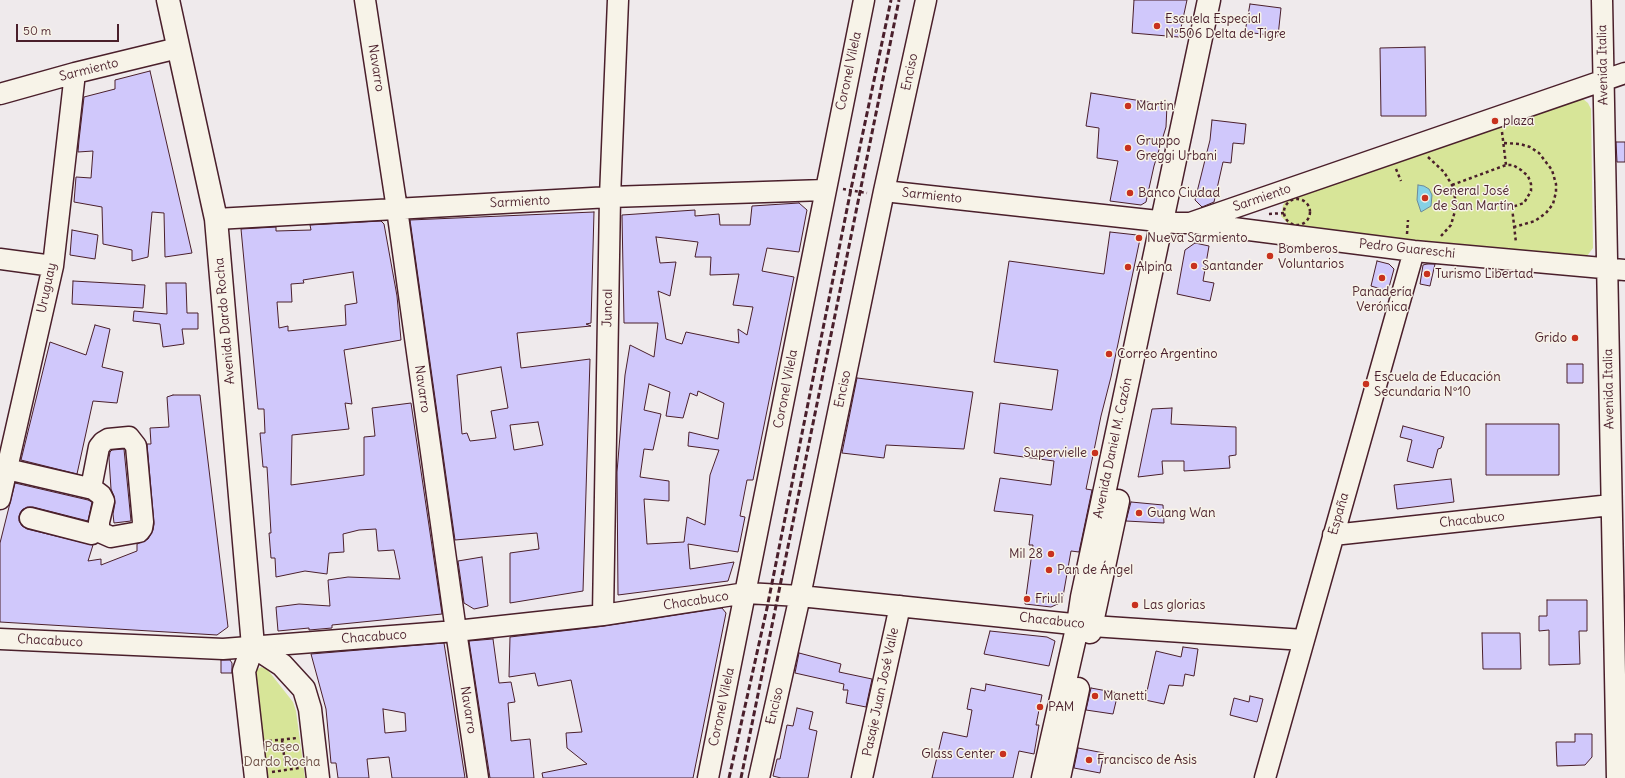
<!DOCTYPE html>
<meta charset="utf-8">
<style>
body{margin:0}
#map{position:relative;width:1625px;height:778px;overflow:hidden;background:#efeaec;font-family:Delius,sans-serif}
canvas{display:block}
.scale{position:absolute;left:16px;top:24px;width:103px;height:18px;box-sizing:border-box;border:2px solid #4a1f2b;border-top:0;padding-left:5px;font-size:12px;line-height:14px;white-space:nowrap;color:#4a1f2b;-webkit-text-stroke:3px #f7f3e8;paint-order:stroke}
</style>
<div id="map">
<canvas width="1625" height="778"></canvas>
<div class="scale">50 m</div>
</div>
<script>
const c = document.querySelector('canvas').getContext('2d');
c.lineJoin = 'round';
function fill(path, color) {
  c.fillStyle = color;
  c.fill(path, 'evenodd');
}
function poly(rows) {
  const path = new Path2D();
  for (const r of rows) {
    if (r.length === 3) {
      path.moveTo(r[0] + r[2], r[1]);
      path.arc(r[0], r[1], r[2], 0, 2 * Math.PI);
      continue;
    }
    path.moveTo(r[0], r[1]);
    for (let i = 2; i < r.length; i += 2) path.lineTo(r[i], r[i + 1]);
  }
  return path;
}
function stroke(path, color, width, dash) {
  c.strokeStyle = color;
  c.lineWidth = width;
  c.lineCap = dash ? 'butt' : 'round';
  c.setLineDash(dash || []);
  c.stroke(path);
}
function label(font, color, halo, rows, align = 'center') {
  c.font = font + ' Delius,sans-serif';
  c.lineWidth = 3;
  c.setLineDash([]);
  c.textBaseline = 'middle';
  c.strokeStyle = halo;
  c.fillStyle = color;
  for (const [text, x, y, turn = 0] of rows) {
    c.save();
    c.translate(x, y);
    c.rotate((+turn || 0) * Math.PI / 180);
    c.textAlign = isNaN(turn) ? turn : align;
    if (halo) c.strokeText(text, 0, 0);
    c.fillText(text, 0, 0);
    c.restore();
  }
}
fill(poly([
 [1577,99,1583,99,1588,103,1591,109,1593,248,1587,256,1300,229,1289,225,1281,216,1283,205,1286,200],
 [261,667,267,669,293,702,296,711,305,778,265,778,255,671]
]), '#d7e598');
const water = poly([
 [1418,185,1424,186,1429,189,1432,195,1431,206,1421,212,1417,200,1418,185]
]);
fill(water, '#85d1e5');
stroke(water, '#6d8a9b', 1);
const building = poly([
 [1134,0,1187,0,1179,37,1132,33,1134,0],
 [1250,4,1281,8,1278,36,1245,32,1250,4],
 [1425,47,1426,116,1381,116,1380,48,1425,47],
 [150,71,192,253,165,257,164,213,152,212,148,257,132,261,132,250,103,244,102,207,74,202,76,177,91,178,93,151,78,152,79,140,84,97,115,89,115,80,150,71],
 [1091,93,1167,105,1166,127,1154,166,1146,202,1141,205,1110,201,1118,161,1097,158,1099,128,1086,126,1091,93],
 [1212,120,1246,124,1244,144,1233,143,1231,163,1223,162,1214,202,1202,207,1195,200,1210,140,1212,120],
 [1616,142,1625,142,1625,162,1617,162,1616,142],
 [799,203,807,210,799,252,767,248,762,271,794,277,753,480,747,480,740,516,745,517,738,552,688,544,690,569,734,562,728,581,618,595,617,472,625,375,630,345,654,357,658,323,624,323,622,215,695,210,695,216,719,214,720,225,750,225,752,206,799,203],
 [656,237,698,242,695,257,711,257,710,275,739,274,733,305,753,307,747,335,738,329,739,343,686,332,682,344,666,339,658,291,670,296,676,262,660,263,656,237],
 [649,384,670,392,666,416,683,418,690,393,697,396,698,391,724,403,718,439,689,432,688,446,719,450,710,475,705,525,687,517,684,542,647,544,644,499,669,501,669,481,640,477,644,449,653,450,661,414,644,410,649,384],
 [594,212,591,323,586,324,591,326,517,333,521,368,590,359,583,591,510,603,510,553,539,549,537,533,455,540,410,220,594,212],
 [501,367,508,408,491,411,496,438,470,441,467,433,462,434,457,375,501,367],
 [538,422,543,445,514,450,510,425,538,422],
 [381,221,384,224,397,296,401,340,344,350,352,404,345,403,349,429,292,435,291,485,364,475,364,437,375,436,372,408,411,403,442,614,332,625,332,628,309,630,309,628,278,631,276,607,299,604,330,606,328,580,348,577,400,579,394,550,378,551,376,529,359,530,343,534,344,552,329,553,327,574,305,571,276,577,275,558,271,558,269,533,271,533,267,467,263,467,260,433,265,433,264,409,258,409,241,229,276,227,276,231,311,230,310,225,381,221],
 [353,272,357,303,345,305,346,325,288,331,288,326,279,328,277,302,292,302,291,284,304,283,303,280,353,272],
 [72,230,98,235,95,259,70,255,72,230],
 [1110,232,1137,235,1140,239,1111,377,1101,416,1091,465,1086,489,1092,490,1079,552,1071,551,1062,602,1051,607,1025,604,1033,545,1029,545,1033,515,994,511,1000,478,1051,485,1054,461,994,453,1000,403,1052,410,1058,370,994,362,1009,261,1104,274,1110,232],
 [1195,243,1209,246,1203,281,1214,283,1210,301,1177,294,1185,250,1195,243],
 [1377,261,1389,264,1394,269,1388,291,1371,286,1377,261],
 [1427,264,1435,264,1430,286,1420,284,1423,265,1427,264],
 [73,281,145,285,143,308,72,304,73,281],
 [166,283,186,283,187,313,198,313,198,329,182,329,184,344,163,347,160,324,133,321,134,311,167,314,166,283],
 [95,325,110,329,102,367,123,372,117,403,93,401,77,474,21,460,50,342,86,355,95,325],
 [1567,364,1583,364,1583,383,1567,383,1567,364],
 [857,378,973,392,964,449,886,445,884,458,842,453,857,378],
 [173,395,200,395,228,627,217,635,0,622,0,543,15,483,88,500,92,502,88,521,33,507,27,507,22,510,19,516,19,521,22,526,27,529,93,545,88,561,101,559,101,565,137,551,137,544,148,539,153,530,154,524,147,444,151,444,150,428,169,427,167,397,173,395],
 [1172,408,1171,424,1236,427,1236,455,1229,456,1230,468,1184,471,1184,461,1162,461,1163,474,1138,477,1152,409,1172,408],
 [1486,424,1559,424,1559,475,1486,475,1486,424],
 [1403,426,1444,437,1441,448,1438,449,1433,468,1407,461,1412,440,1400,437,1403,426],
 [124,449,131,521,114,523,113,514,115,503,114,496,111,489,109,458,110,452,112,450,124,449],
 [1451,479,1454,502,1397,509,1394,485,1451,479],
 [1131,502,1163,505,1164,523,1126,521,1131,502],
 [482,557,488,606,474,609,464,603,458,561,482,557],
 [1547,600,1587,600,1587,631,1579,631,1580,664,1549,665,1549,630,1539,631,1539,616,1547,616,1547,600],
 [722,608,726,613,693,778,543,778,542,773,587,764,567,748,566,733,582,732,571,680,538,686,535,673,509,677,510,637,605,626,722,608],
 [990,631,1047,637,1055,641,1049,666,984,654,990,631],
 [1482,633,1520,633,1521,669,1483,669,1482,633],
 [493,639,499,683,511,682,515,702,508,703,511,741,530,739,534,778,490,778,469,641,493,639],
 [444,643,465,778,392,778,389,757,367,759,369,778,338,778,336,763,331,763,326,709,311,654,444,643],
 [383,709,405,713,406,731,385,733,383,709],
 [1183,647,1198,649,1194,676,1185,674,1183,686,1169,685,1164,704,1145,700,1156,651,1181,657,1183,647],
 [799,653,841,664,839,672,872,679,866,707,846,703,848,690,843,690,844,684,795,673,799,653],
 [221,660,230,660,232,663,232,673,221,673,221,660],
 [986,684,1042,695,1036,725,1039,725,1034,754,1019,751,1013,778,932,778,943,732,967,737,972,710,967,709,971,688,985,691,986,684],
 [1091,688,1118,693,1113,714,1086,710,1091,688],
 [1250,696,1263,699,1257,722,1230,715,1234,698,1249,702,1250,696],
 [797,708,813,712,809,729,817,731,808,778,781,778,773,776,777,759,780,759,787,725,793,726,797,708],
 [1575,734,1592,734,1592,757,1585,765,1557,766,1556,742,1575,742,1575,734],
 [1078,748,1104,753,1100,773,1074,768,1078,748]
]);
fill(building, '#d0c8fb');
stroke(building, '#4a1f2b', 1);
const minor = poly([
 [365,0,397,209,456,631,478,778],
 [1602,0,1617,778],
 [0,94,75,73,178,48],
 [884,191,1176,223,1190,223,1625,73],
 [216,219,610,197,825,190],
 [1194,223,1414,251,1625,270],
 [0,259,53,266],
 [7,469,93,489,101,495,104,501,99,522,99,528,102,533,111,537,139,532,142,528,143,522,136,446,129,437,108,439,103,442,99,447,91,488],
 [0,499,53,266,75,73],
 [30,518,92,534,99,528],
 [1333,535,1611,505],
 [603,615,610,197,618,0],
 [0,639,223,649,456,631,603,615,746,593,800,596,1092,626,1304,640],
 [708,778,864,0],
 [759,778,800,596,884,191,926,0],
 [862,778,900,606],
 [1265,778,1414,251]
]);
const major = poly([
 [168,0,216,219,253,646,244,671,256,778],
 [1090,632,1118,501],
 [253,646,282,665,304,689,310,709,318,778],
 [1043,778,1078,624,1082,597,1209,0],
 [1059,778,1078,689]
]);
stroke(minor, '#4a1f2b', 23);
stroke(major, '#4a1f2b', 25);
stroke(poly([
 [1502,132,1506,165],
 [1504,143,1520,144,1530,147,1539,153,1552,170,1556,184,1556,192,1553,204,1546,213,1535,221,1514,227],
 [1428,157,1444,172,1452,185,1455,198,1455,211,1451,225,1441,236],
 [1396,169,1401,181],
 [1452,185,1506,165,1513,165,1521,170,1528,176,1531,184,1531,191,1524,203,1512,207,1516,243],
 [843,189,867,193],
 [1297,212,13],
 [1269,214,1284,213],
 [1407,234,1408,220],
 [282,740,286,770],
 [269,741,297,738],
 [272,772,299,768,299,769]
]), '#4a1f2b', 2.5, [3, 3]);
stroke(minor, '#f7f3e8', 20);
stroke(major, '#f7f3e8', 22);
stroke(poly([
 [729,778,767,608,851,189,891,0],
 [741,778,899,0]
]), '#4a1f2b', 3, [6, 3]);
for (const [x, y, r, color] of [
 [1157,26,4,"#c8321e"],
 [1128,106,4,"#c8321e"],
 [1495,121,4,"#c8321e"],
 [1128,148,4,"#c8321e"],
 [1130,193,4,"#c8321e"],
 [1425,198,4,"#c8321e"],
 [1139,238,4,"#c8321e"],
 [1270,256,4,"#c8321e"],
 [1194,266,4,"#c8321e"],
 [1128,267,4,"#c8321e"],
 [1427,274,4,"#c8321e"],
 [1382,278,4,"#c8321e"],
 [1575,338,4,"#c8321e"],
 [1109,354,4,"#c8321e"],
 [1366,384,4,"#c8321e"],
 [1095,453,4,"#c8321e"],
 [1139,513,4,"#c8321e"],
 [1051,554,4,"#c8321e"],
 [1049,570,4,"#c8321e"],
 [1027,599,4,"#c8321e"],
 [1135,605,4,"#c8321e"],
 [1095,696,4,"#c8321e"],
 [1040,707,4,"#c8321e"],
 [1003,754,4,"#c8321e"],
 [1089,760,4,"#c8321e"]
]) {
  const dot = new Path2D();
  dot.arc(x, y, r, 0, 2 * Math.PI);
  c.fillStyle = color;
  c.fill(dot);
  stroke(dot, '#f7f3e8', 1.5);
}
label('13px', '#4a1f2b', '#f7f3e8', [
 ["Escuela Especial",1165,19],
 ["Nº506 Delta de Tigre",1165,34],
 ["Martin",1136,106],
 ["plaza",1503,121],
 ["Gruppo",1136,141],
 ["Greggi Urbani",1136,156],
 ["General José",1433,191],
 ["de San Martín",1433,206],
 ["Banco Ciudad",1138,193],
 ["Nueva Sarmiento",1147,238],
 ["Bomberos",1278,249],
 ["Voluntarios",1278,264],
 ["Santander",1202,266],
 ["Alpina",1136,267],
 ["Turismo Libertad",1435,274],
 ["Panadería",1382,292,"center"],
 ["Verónica",1382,307,"center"],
 ["Grido",1567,338,"right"],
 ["Correo Argentino",1117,354],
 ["Escuela de Educación",1374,377],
 ["Secundaria Nº10",1374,392],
 ["Supervielle",1087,453,"right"],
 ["Guang Wan",1147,513],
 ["Mil 28",1043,554,"right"],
 ["Pan de Ángel",1057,570],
 ["Friuli",1035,599],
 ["Las glorias",1143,605],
 ["Manetti",1103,696],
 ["PAM",1048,707],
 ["Glass Center",995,754,"right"],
 ["Francisco de Asis",1097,760]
], 'left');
label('13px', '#4a1f2b', '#f7f3e8', [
 ["Avenida Italia",1603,65,-91],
 ["Navarro",376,68,81],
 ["Sarmiento",89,70,-14],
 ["Coronel Vilela",849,71,-78],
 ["Enciso",910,72,-78],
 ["Sarmiento",932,196,6],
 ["Sarmiento",1262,198,-19],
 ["Sarmiento",520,202,-3],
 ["Pedro Guareschi",1407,249,6],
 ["Uruguay",47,288,-78],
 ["Juncal",608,308,-89],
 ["Avenida Dardo Rocha",225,321,-95],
 ["Navarro",422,389,82],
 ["Coronel Vilela",786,389,-79],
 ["Enciso",843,389,-78],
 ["Avenida Italia",1609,389,-91],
 ["Avenida Daniel M. Cazón",1113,448,-78],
 ["España",1339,514,-74],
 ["Chacabuco",1472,520,-6],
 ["Chacabuco",696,601,-9],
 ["Chacabuco",1052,621,6],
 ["Chacabuco",374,637,-4],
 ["Chacabuco",50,641,3],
 ["Pasaje Juan José Valle",881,692,-78],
 ["Enciso",775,706,-77],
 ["Coronel Vilela",722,707,-78],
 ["Navarro",468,710,81]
]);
label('13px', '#6d5046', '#f7f3e8', [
 ["Paseo",282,747],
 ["Dardo Rocha",282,762]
]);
</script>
